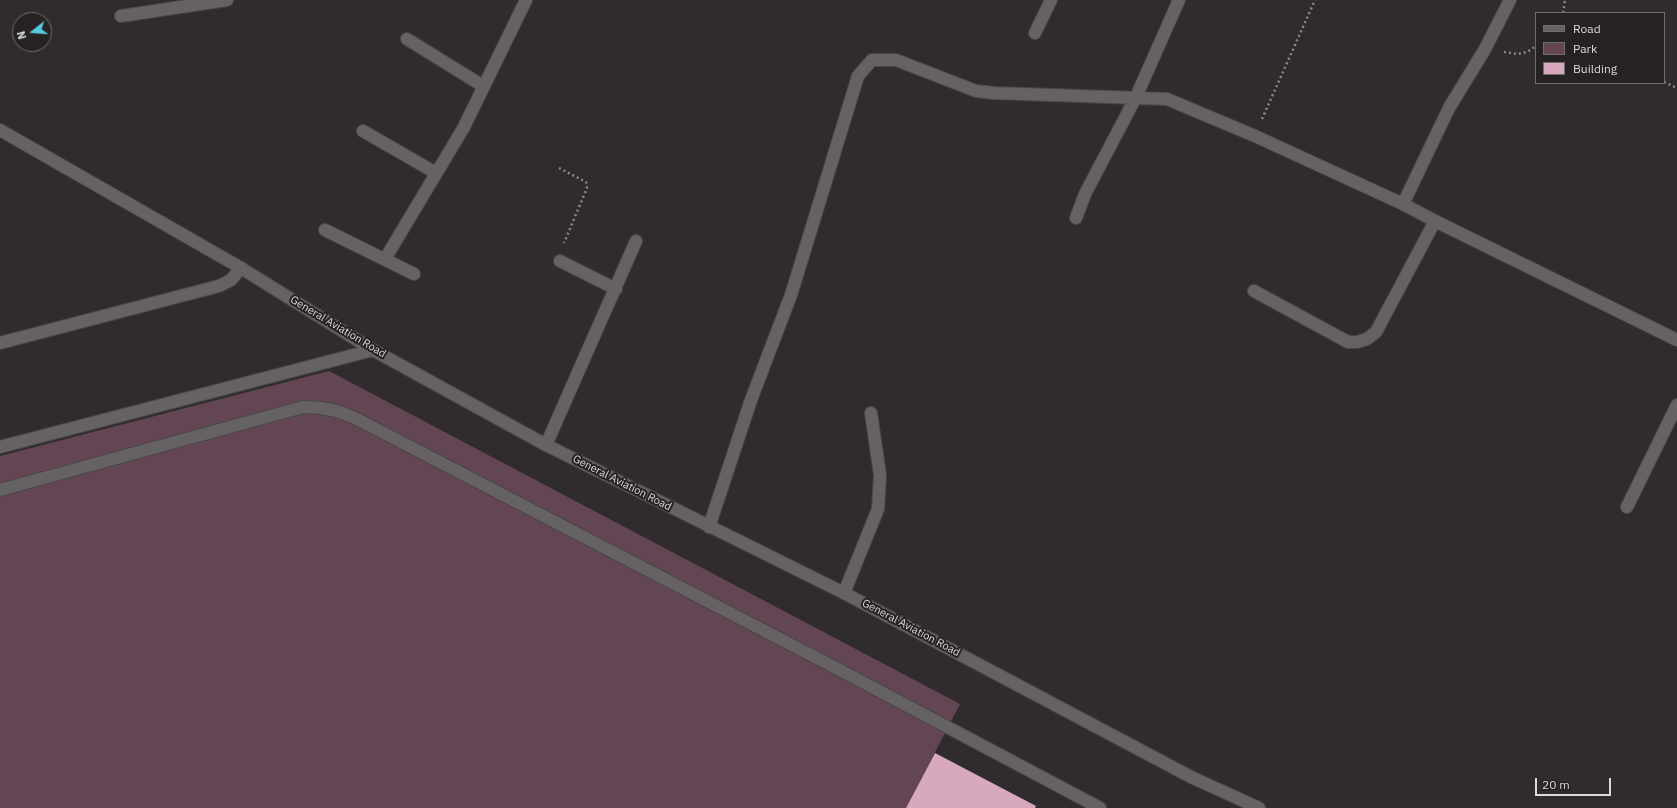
<!DOCTYPE html>
<style>
body{margin:0}
#map{position:relative;width:1677px;height:808px;overflow:hidden;background:#302c2e;font-family:"IBM Plex Sans",sans-serif}
canvas{display:block}
.legend{position:absolute;left:1535px;top:12px;width:130px;height:72px;box-sizing:border-box;background:#262224;border:1px solid #6f6c6d;margin:0;padding:5px 7px;list-style:none;font-size:12px;color:#dcdadb}
.legend li{display:flex;align-items:center;gap:8px;height:20px}
.legend b{width:20px;border:1px solid #6f6c6d}
.north{position:absolute;left:12px;top:12px;width:40px;height:40px;box-sizing:border-box;background:#262224;border:1px solid #6f6c6d;border-radius:50%;rotate:253deg;font-size:11px;font-weight:700;line-height:16px;text-align:center;color:#dcdadb}
.north::after{content:'';display:block;margin:auto;width:14px;height:18px;background:#55cadf;clip-path:polygon(50% 0,100% 100%,50% 72%,0 100%)}
.scale{position:absolute;left:1535px;top:778px;width:76px;height:18px;box-sizing:border-box;border:2px solid #dcdadb;border-top:0;padding-left:5px;font-size:12px;line-height:14px;white-space:nowrap;color:#dcdadb;-webkit-text-stroke:3px #262224;paint-order:stroke}
</style>
<div id="map">
<canvas width="1677" height="808"></canvas>
<ul class="legend">
<li><b style="height:5px;background:#666163"></b>Road</li>
<li><b style="height:11px;background:#634553"></b>Park</li>
<li><b style="height:11px;background:#d8a8be"></b>Building</li>
</ul>
<div class="north">N</div>
<div class="scale">20 m</div>
</div>
<script>
const c = document.querySelector('canvas').getContext('2d');
c.lineJoin = 'round';
function fill(path, color) {
  c.fillStyle = color;
  c.fill(path, 'evenodd');
}
function poly(rows) {
  const path = new Path2D();
  for (const r of rows) {
    path.moveTo(r[0], r[1]);
    for (let i = 2; i < r.length; i += 2) path.lineTo(r[i], r[i + 1]);
  }
  return path;
}
function stroke(path, color, width, dash) {
  c.strokeStyle = color;
  c.lineWidth = width;
  c.lineCap = dash ? 'butt' : 'round';
  c.setLineDash(dash || []);
  c.stroke(path);
}
function label(font, color, halo, rows, align = 'center') {
  c.font = font + ' "IBM Plex Sans",sans-serif';
  c.lineWidth = 4;
  c.setLineDash([]);
  c.textBaseline = 'middle';
  c.strokeStyle = halo;
  c.fillStyle = color;
  for (const [text, x, y, turn = 0] of rows) {
    c.save();
    c.translate(x, y);
    c.rotate((+turn || 0) * Math.PI / 180);
    c.textAlign = isNaN(turn) ? turn : align;
    if (halo) c.strokeText(text, 0, 0);
    c.fillText(text, 0, 0);
    c.restore();
  }
}
fill(poly([
 [329,371,960,704,906,808,0,808,0,456]
]), '#634553');
fill(poly([
 [935,753,1036,806,1035,808,906,808]
]), '#d8a8be');
const service = poly([
 [0,490,303,407,321,408,337,411,355,418,836,668,1100,808],
 [1627,507,1677,405],
 [844,593,878,509,880,475,871,413]
]);
const minor = poly([
 [121,16,227,0],
 [1035,33,1051,0],
 [407,39,483,86],
 [363,131,436,173],
 [1403,204,1449,108,1485,49,1510,0],
 [1076,218,1085,194,1136,97,1179,0],
 [325,230,414,274],
 [385,259,464,127,526,0],
 [560,261,616,289],
 [1254,291,1348,342,1357,342,1367,339,1376,332,1435,221],
 [0,343,219,286,231,280,241,268],
 [546,445,636,241],
 [0,447,373,350],
 [709,527,751,400,791,295,858,76,872,60,896,60,976,91,994,93,1167,99,1255,136,1403,204,1435,221,1677,340]
]);
const secondary = poly([
 [0,130,241,268,373,350,546,445,844,593,1191,777,1259,808]
]);
stroke(service, '#4b4749', 14);
stroke(minor, '#4b4749', 14);
stroke(secondary, '#4b4749', 14);
stroke(poly([
 [1563,13,1565,0],
 [1504,52,1518,54,1527,52,1536,46],
 [1664,82,1677,88],
 [1262,119,1315,0],
 [559,168,586,182,587,188,564,243]
]), '#8b888a', 2.5, [2, 3]);
stroke(service, '#666163', 12);
stroke(minor, '#666163', 12);
stroke(secondary, '#666163', 12);
label('11px', '#dcdadb', '#262224', [
 ["General Aviation Road",338,327,31],
 ["General Aviation Road",622,483,27],
 ["General Aviation Road",911,628,28]
]);
</script>
